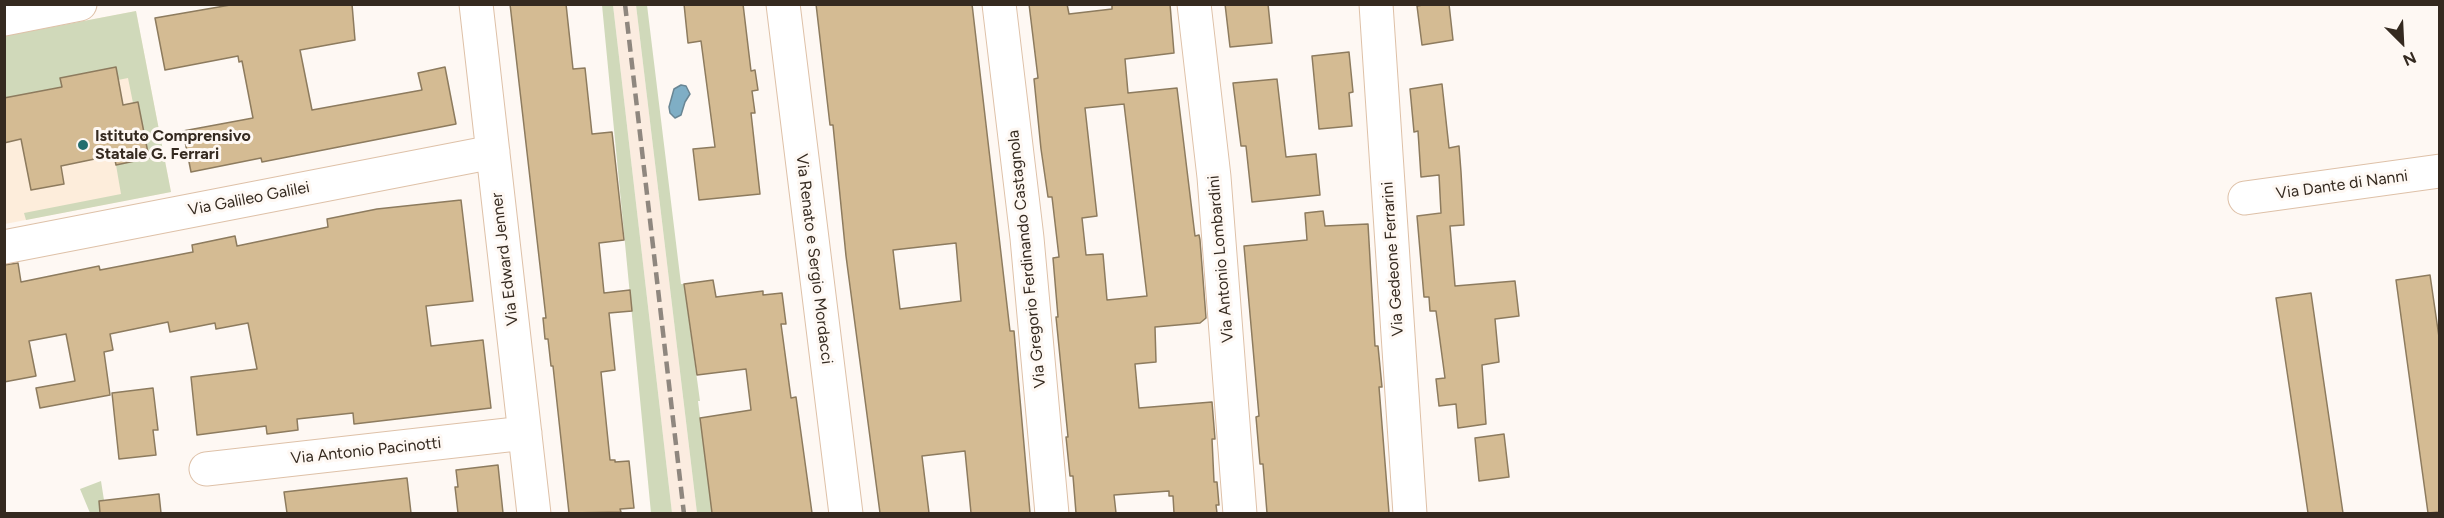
<!DOCTYPE html>
<style>
body{margin:0}
#map{position:relative;width:2444px;height:518px;overflow:hidden;background:#fef8f3;font-family:Figtree,sans-serif}
canvas{display:block}
.frame{position:absolute;inset:0;border:6px solid #352a20;pointer-events:none}
.north{position:absolute;left:2372px;top:12px;width:60px;height:60px;-webkit-text-stroke:4px #fef8f3;paint-order:stroke;rotate:156deg;font-size:16px;font-weight:700;line-height:24px;text-align:center;color:#352a20}
.north::after{content:'';display:block;margin:auto;width:21px;height:27px;background:#352a20;clip-path:polygon(50% 0,100% 100%,50% 72%,0 100%)}
</style>
<div id="map">
<canvas width="2444" height="518"></canvas>
<div class="frame"></div>
<div class="north">N</div>
</div>
<script>
const c = document.querySelector('canvas').getContext('2d');
c.lineJoin = 'round';
function fill(path, color) {
  c.fillStyle = color;
  c.fill(path, 'evenodd');
}
function poly(rows) {
  const path = new Path2D();
  for (const r of rows) {
    path.moveTo(r[0], r[1]);
    for (let i = 2; i < r.length; i += 2) path.lineTo(r[i], r[i + 1]);
  }
  return path;
}
function stroke(path, color, width, dash) {
  c.strokeStyle = color;
  c.lineWidth = width;
  c.lineCap = dash ? 'butt' : 'round';
  c.setLineDash(dash || []);
  c.stroke(path);
}
function label(font, color, halo, rows, align = 'center') {
  c.font = font + ' Figtree,sans-serif';
  c.lineWidth = 6;
  c.setLineDash([]);
  c.textBaseline = 'middle';
  c.strokeStyle = halo;
  c.fillStyle = color;
  for (const [text, x, y, turn = 0] of rows) {
    c.save();
    c.translate(x, y);
    c.rotate((+turn || 0) * Math.PI / 180);
    c.textAlign = isNaN(turn) ? turn : align;
    if (halo) c.strokeText(text, 0, 0);
    c.fillText(text, 0, 0);
    c.restore();
  }
}
fill(poly([
 [613,5,636,5,697,513,672,513]
]), '#fbece0');
fill(poly([
 [136,11,171,192,5,224,5,36]
]), '#fdeddb');
fill(poly([
 [602,5,613,5,672,513,651,513],
 [636,5,647,5,681,284,684,284,700,401,698,401,712,513,697,513],
 [136,11,171,192,26,220,24,213,121,194,116,165,149,158,138,103,133,103,128,78,118,80,116,67,60,78,65,107,55,88,5,98,5,36],
 [101,481,106,513,90,513,80,489]
]), '#d0d9ba');
const water = poly([
 [681,85,686,86,690,94,685,102,681,115,675,118,670,113,669,107,674,89,681,85]
]);
fill(water, '#7faec5');
stroke(water, '#698694', 1.5);
const building = poly([
 [236,4,352,4,355,40,300,50,312,110,422,90,418,73,445,67,456,124,262,162,261,158,191,172,183,131,253,118,242,61,239,62,238,56,165,70,155,18,236,4],
 [510,4,566,4,573,69,585,68,592,134,612,132,624,240,599,243,604,293,630,290,632,311,609,313,615,370,601,372,610,460,615,460,615,462,629,461,634,508,620,509,621,512,569,513,553,366,551,366,548,339,545,339,543,318,546,318,510,4],
 [684,4,743,4,751,71,755,70,758,90,752,91,755,113,751,113,760,194,699,200,693,149,715,147,701,41,688,43,684,4],
 [816,4,972,4,1010,331,1014,331,1030,513,971,513,965,451,922,456,929,513,880,513,846,256,833,125,830,125,816,4],
 [956,243,961,301,900,309,893,250,956,243],
 [1029,4,1067,4,1069,14,1112,9,1112,4,1170,4,1174,53,1125,59,1128,93,1177,88,1195,236,1199,235,1200,240,1206,318,1200,323,1155,327,1156,362,1135,364,1139,408,1212,402,1215,439,1212,439,1214,482,1217,482,1219,505,1216,505,1217,513,1174,513,1173,496,1169,496,1169,491,1114,495,1116,513,1076,513,1073,476,1070,476,1066,437,1068,437,1056,317,1058,317,1053,258,1059,257,1052,197,1048,197,1041,149,1034,79,1038,78,1029,4],
 [1124,104,1147,296,1107,300,1103,254,1086,255,1082,218,1097,216,1085,108,1124,104],
 [1225,4,1268,4,1272,43,1230,47,1225,4],
 [1429,4,1449,4,1453,40,1422,45,1417,6,1429,4],
 [1349,52,1353,92,1349,93,1352,126,1319,129,1312,56,1349,52],
 [116,67,123,105,138,102,149,158,116,165,114,155,61,166,64,184,31,190,21,139,4,143,4,98,62,87,60,78,116,67],
 [1277,79,1286,157,1316,154,1320,195,1252,202,1246,146,1241,146,1233,83,1277,79],
 [1442,84,1449,148,1459,146,1461,172,1464,225,1450,226,1455,286,1515,281,1519,316,1495,319,1499,362,1482,365,1486,424,1458,428,1456,404,1439,406,1436,379,1445,378,1436,311,1430,311,1429,297,1424,297,1417,216,1441,213,1439,175,1421,177,1418,131,1414,132,1410,89,1442,84],
 [461,200,473,301,426,306,431,346,483,340,491,408,354,424,353,413,297,419,298,430,267,434,266,426,197,435,191,377,257,369,248,323,216,329,215,323,170,332,168,322,110,334,113,350,104,352,110,395,40,408,36,388,75,381,66,334,29,341,36,376,4,382,4,265,18,263,21,282,99,266,100,270,193,252,192,245,235,236,237,246,328,227,327,219,377,209,461,200],
 [1323,211,1325,226,1368,224,1375,346,1378,346,1382,387,1379,387,1389,513,1267,513,1263,464,1260,464,1256,417,1259,416,1244,246,1307,240,1305,213,1323,211],
 [2430,275,2439,337,2439,512,2428,513,2396,280,2430,275],
 [713,280,716,297,763,291,763,295,782,293,786,324,781,324,791,398,796,397,812,513,712,513,700,418,751,410,746,369,697,375,684,284,713,280],
 [2311,293,2322,370,2343,513,2308,513,2291,398,2276,298,2311,293],
 [153,388,158,430,153,430,156,455,119,459,112,393,153,388],
 [1504,434,1509,477,1479,481,1475,438,1504,434],
 [498,465,503,513,458,513,455,487,458,487,456,470,498,465],
 [407,478,411,513,287,513,284,492,407,478],
 [159,494,161,513,100,513,99,501,159,494]
]);
fill(building, '#d4bb93');
stroke(building, '#8d7b5e', 1.5);
const minor = poly([
 [476,4,534,514],
 [783,4,846,514],
 [999,4,1027,238,1052,514],
 [1194,4,1214,177,1240,514],
 [1376,4,1410,514],
 [4,19,80,4],
 [2245,198,2440,171],
 [4,247,493,152],
 [206,469,525,433]
]);
stroke(minor, '#dec1a8', 35);
stroke(minor, '#fff', 33);
stroke(poly([
 [625,4,684,514]
]), '#8f877f', 4.5, [12, 6]);
for (const [x, y, r, color] of [
 [83,145,6,"#246f6f"]
]) {
  const dot = new Path2D();
  dot.arc(x, y, r, 0, 2 * Math.PI);
  c.fillStyle = color;
  c.fill(dot);
  stroke(dot, '#fef8f3', 2);
}
label('bold 16px', '#352a20', '#fef8f3', [
 ["Istituto Comprensivo",95,136],
 ["Statale G. Ferrari",95,154]
], 'left');
label('16px', '#352a20', '#fef8f3', [
 ["Via Dante di Nanni",2342,185,-8],
 ["Via Galileo Galilei",249,199,-11],
 ["Via Edward Jenner",505,259,-97],
 ["Via Renato e Sergio Mordacci",814,259,83],
 ["Via Gregorio Ferdinando Castagnola",1027,259,-96],
 ["Via Antonio Lombardini",1221,259,-95],
 ["Via Gedeone Ferrarini",1393,259,-94],
 ["Via Antonio Pacinotti",366,451,-6]
]);
</script>
